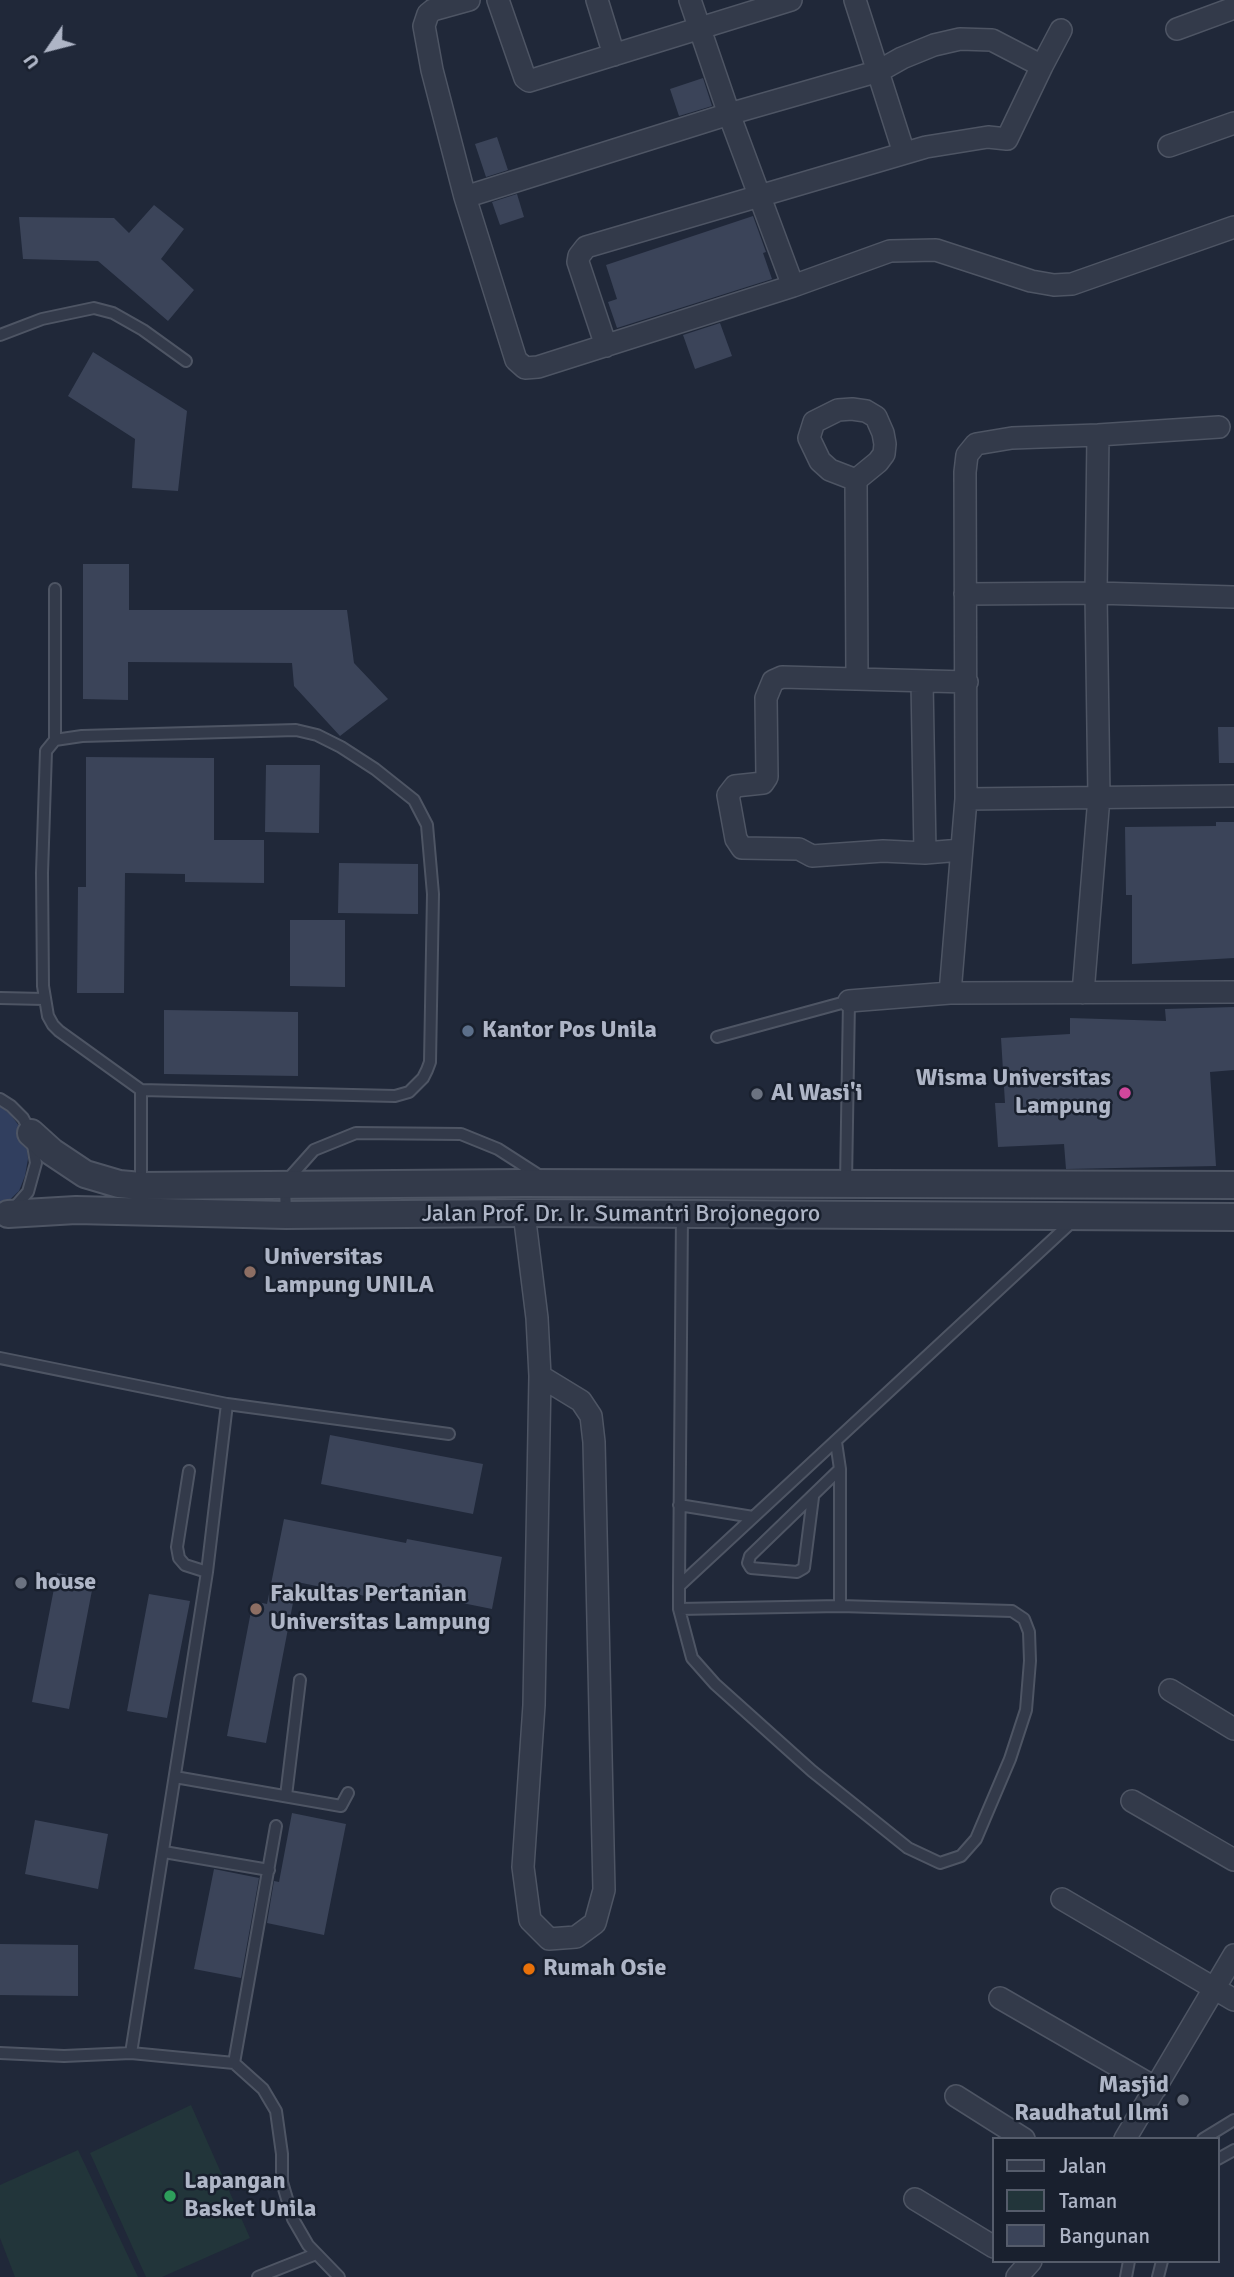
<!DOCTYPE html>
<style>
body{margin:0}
#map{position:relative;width:1234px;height:2277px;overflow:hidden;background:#202839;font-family:Signika,sans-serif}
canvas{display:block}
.legend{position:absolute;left:992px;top:2137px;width:228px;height:126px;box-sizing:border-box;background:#19202e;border:2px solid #555c6b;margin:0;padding:9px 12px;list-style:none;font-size:21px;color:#aeb5c6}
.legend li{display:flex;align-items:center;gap:14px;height:35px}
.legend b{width:35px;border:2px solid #555c6b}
.north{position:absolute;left:14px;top:14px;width:70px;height:70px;-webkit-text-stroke:5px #19202e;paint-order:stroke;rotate:235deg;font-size:19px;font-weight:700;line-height:28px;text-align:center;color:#aeb5c6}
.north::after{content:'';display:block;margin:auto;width:24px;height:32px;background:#aeb5c6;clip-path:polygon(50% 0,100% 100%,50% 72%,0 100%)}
</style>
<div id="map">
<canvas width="1234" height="2277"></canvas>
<ul class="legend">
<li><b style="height:9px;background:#333a4a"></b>Jalan</li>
<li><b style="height:19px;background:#22353a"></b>Taman</li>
<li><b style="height:19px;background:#3b4459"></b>Bangunan</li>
</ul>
<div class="north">U</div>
</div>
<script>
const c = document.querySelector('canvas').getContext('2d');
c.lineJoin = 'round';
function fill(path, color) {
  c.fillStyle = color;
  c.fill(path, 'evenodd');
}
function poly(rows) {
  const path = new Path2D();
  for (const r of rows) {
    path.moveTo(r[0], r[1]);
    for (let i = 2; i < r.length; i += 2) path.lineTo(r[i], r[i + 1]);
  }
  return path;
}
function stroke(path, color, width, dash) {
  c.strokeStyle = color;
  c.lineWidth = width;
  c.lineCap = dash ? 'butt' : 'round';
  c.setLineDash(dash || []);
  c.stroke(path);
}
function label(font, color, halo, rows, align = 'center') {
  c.font = font + ' Signika,sans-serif';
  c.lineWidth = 5;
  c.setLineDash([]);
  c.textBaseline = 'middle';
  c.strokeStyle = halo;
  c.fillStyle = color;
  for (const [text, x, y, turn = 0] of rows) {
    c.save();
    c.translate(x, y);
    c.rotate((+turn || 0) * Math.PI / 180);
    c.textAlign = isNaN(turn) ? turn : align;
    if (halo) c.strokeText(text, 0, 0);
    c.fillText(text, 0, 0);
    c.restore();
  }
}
fill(poly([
 [191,2105,250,2238,162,2277,146,2277,90,2153],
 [78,2150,138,2277,15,2277,0,2238,0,2185]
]), '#22353a');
fill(poly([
 [0,1106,10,1114,20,1127,27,1143,28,1159,25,1176,19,1191,0,1209]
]), '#313f5f');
fill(poly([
 [703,78,712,106,679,116,670,89],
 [497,137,508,170,486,177,475,144],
 [517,194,524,217,500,225,492,202],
 [154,205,184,229,161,259,194,290,168,321,98,261,23,259,19,217,114,218,129,233],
 [753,216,766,252,763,253,772,279,617,328,608,302,617,299,606,265],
 [720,323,732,356,695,369,683,335],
 [93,352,187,411,178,491,132,488,135,439,68,396],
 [83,564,129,564,129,610,347,610,354,663,388,699,340,736,294,686,292,663,128,662,128,700,83,699],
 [1218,727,1234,727,1234,763,1219,763],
 [86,757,214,758,214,840,264,840,264,883,185,882,185,874,125,873,124,993,77,993,78,887,86,887],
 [266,765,320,765,319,833,265,832],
 [1216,822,1234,822,1234,958,1132,964,1132,895,1126,895,1125,827,1216,826],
 [339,863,418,864,418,914,338,913],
 [290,920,345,920,345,987,290,986],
 [1234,1007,1234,1070,1210,1072,1216,1166,1066,1169,1064,1144,998,1147,995,1103,1005,1103,1001,1038,1070,1034,1070,1018,1166,1021,1165,1009],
 [164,1010,298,1012,298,1076,164,1074],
 [330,1435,483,1464,473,1514,321,1484],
 [284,1519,406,1543,407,1539,502,1557,492,1609,378,1586,375,1598,297,1582,266,1743,227,1736,253,1601,267,1604],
 [57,1573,94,1580,69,1709,32,1702],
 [149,1594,190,1601,167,1718,127,1711],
 [292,1813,346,1824,324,1935,267,1923,274,1881,279,1882],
 [35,1820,108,1834,98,1889,25,1874],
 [214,1869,259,1878,241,1978,194,1969],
 [0,1944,78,1945,78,1996,0,1995]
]), '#3b4459');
const service = poly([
 [0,335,42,319,94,308,113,313,143,330,186,361],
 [55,589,55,740],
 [296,730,317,735,341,747,375,769,414,800,427,825,433,894,430,1062,427,1070,423,1078,409,1092,395,1096,141,1090,59,1031,53,1025,48,1016,43,986,42,873,46,751,55,740,82,736,296,730],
 [0,998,44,999],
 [717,1037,849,1001,846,1183],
 [141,1090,141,1186],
 [0,1099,11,1106,23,1118,31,1133,36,1163,28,1192,13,1209],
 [286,1215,285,1186,289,1178,314,1150,356,1133,461,1134,498,1149,540,1176],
 [0,1358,227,1404,207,1572,131,2053],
 [227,1404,449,1434],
 [836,1442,840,1469,840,1606],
 [189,1471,177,1547,179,1558,185,1565,207,1572],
 [813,1497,804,1568,797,1572,751,1568,748,1563,750,1556,840,1469],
 [679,1505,753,1517],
 [679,1586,1075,1219],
 [679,1609,840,1606,1012,1611,1024,1619,1029,1632,1030,1661,1026,1710,1010,1759,976,1839,961,1856,940,1863,908,1848,812,1771,715,1684,692,1658,679,1609,679,1586,682,1214],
 [175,1777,341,1806,348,1793],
 [286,1796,300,1680],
 [164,1852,269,1870],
 [0,2053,64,2056,131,2053,234,2063,263,2089,276,2111,282,2154,282,2182,293,2219,308,2245,339,2277],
 [234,2063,276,1826],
 [1203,2139,1234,2120],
 [1218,2159,1234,2150],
 [258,2277,316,2254],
 [1126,2277,1129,2261],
 [1158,2277,1162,2261]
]);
const minor = poly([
 [469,0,433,10,428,14,424,26,432,70,465,197,516,360,525,368,538,367,793,286,890,251,936,250,1031,281,1054,285,1072,284,1234,227],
 [498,0,525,78,529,81,791,0],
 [597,0,614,55],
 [690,0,729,114,793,286],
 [855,0,904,153],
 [1177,29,1234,8],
 [1169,146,1234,123],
 [465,197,729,114,879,71,902,58,934,45,960,39,992,40,1042,66,1061,30],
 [606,346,578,262,579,256,586,247,926,147,988,137,1007,139,1042,66],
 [856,480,878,462,884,454,885,444,883,433,876,417,866,411,852,409,838,410,814,422,809,438,820,461,830,470,856,480,857,679],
 [965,594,1096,593,1234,597],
 [922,681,925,853],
 [966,799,1234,796],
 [961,850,925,853,883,851,812,856,799,849,742,848,736,839,728,795,735,786,763,783,767,777,766,698,773,681,782,677,967,682],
 [950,993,966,799,965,472,967,455,976,444,1012,438,1098,435,1219,427],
 [1083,993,1099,797,1096,593,1098,435],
 [849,1001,950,993,1234,992],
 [524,1213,537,1318,540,1376,534,1705,523,1867,530,1920,549,1939,576,1937,595,1923,604,1890,594,1442,591,1416,581,1401,540,1376],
 [1170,1690,1234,1729],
 [1132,1801,1234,1860],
 [1062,1899,1234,2000],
 [1000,1998,1156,2088],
 [956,2096,1024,2139],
 [1125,2139,1234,1955],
 [915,2199,994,2247],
 [1017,2277,1031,2261]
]);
const tertiary = poly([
 [31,1133,52,1152,85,1174,119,1184,141,1186,523,1183,1234,1185],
 [8,1214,76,1210,286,1215,524,1213,1234,1217]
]);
stroke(service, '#4e5564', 14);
stroke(minor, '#4e5564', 24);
stroke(tertiary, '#4e5564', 30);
stroke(service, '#333a4a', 10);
stroke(minor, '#333a4a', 21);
stroke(tertiary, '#333a4a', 26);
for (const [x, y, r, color] of [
 [468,1031,7,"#5c6f8a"],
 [1125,1093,7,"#d1479c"],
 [757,1094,7,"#6b7280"],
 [250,1272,7,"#8d6e63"],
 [21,1583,7,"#6b7280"],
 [256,1609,7,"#8d6e63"],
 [529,1969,7,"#e8710a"],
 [1183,2100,7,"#6b7280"],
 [170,2196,7,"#2e9e5b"]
]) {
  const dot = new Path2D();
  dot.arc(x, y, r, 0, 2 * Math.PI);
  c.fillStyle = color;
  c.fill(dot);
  stroke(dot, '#19202e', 2.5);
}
label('bold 24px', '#aeb5c6', '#19202e', [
 ["Kantor Pos Unila",482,1031],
 ["Wisma Universitas",1111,1079,"right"],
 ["Lampung",1111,1107,"right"],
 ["Al Wasi'i",771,1094],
 ["Universitas",264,1258],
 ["Lampung UNILA",264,1286],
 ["house",35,1583],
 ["Fakultas Pertanian",270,1595],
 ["Universitas Lampung",270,1623],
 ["Rumah Osie",543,1969],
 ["Masjid",1169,2086,"right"],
 ["Raudhatul Ilmi",1169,2114,"right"],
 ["Lapangan",184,2182],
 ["Basket Unila",184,2210]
], 'left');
label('24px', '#aeb5c6', '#19202e', [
 ["Jalan Prof. Dr. Ir. Sumantri Brojonegoro",621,1215]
]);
</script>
